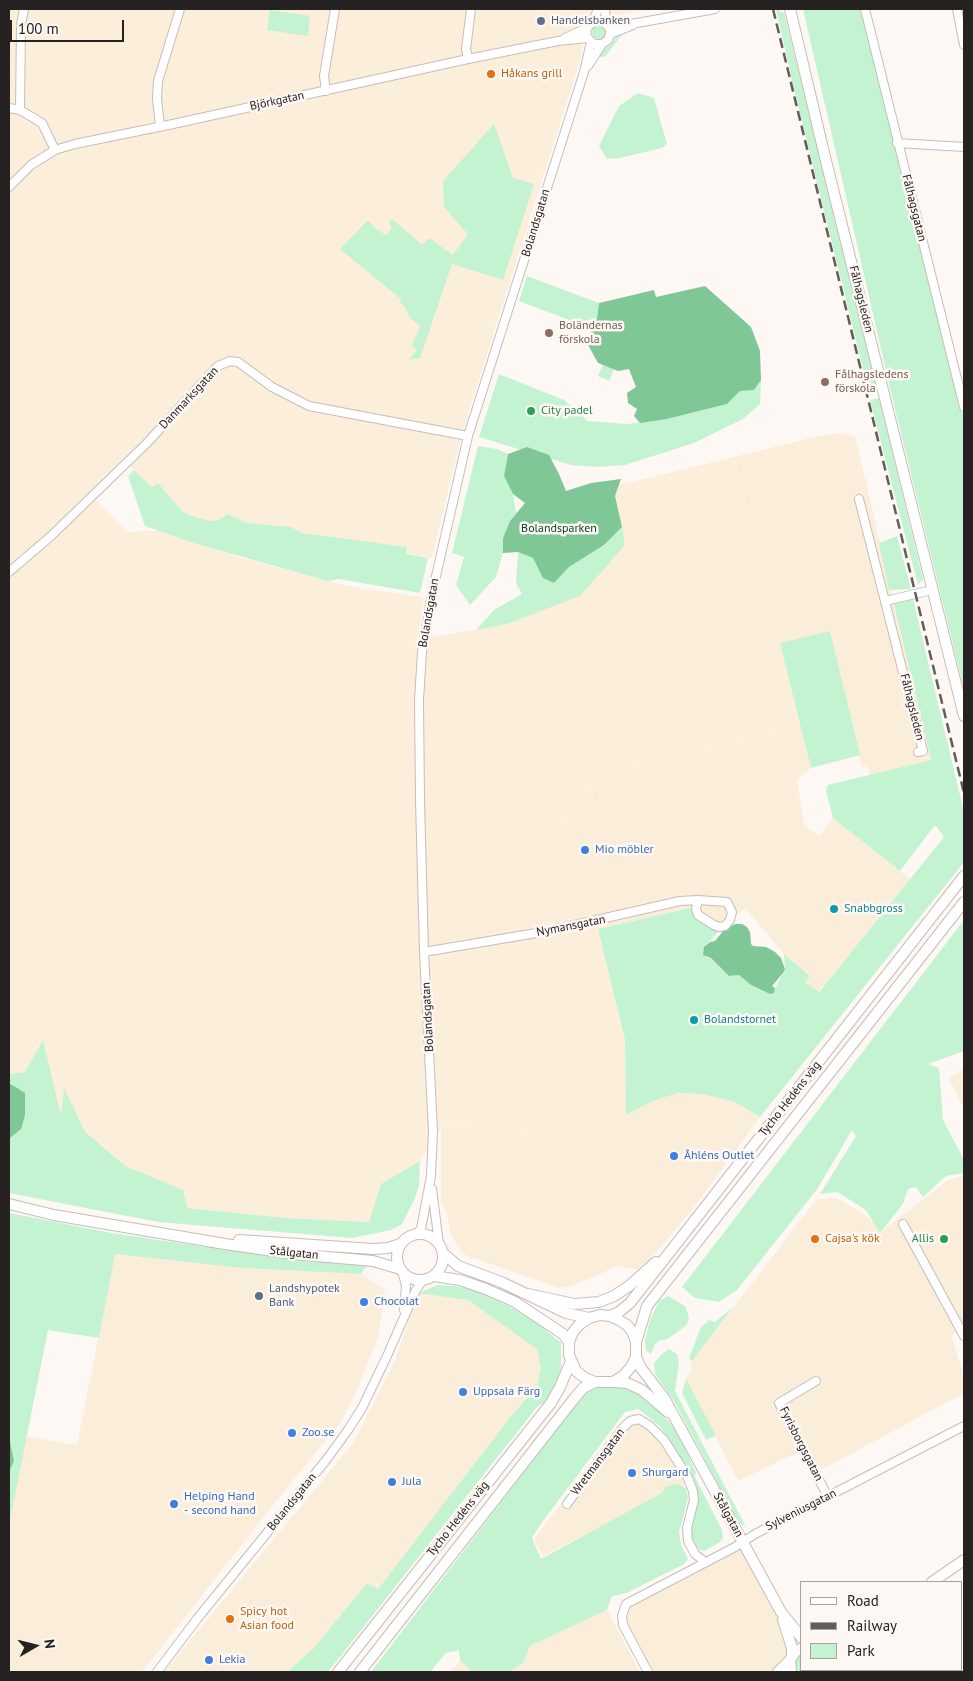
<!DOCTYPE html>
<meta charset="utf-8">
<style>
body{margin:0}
#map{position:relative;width:973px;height:1681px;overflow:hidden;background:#fef8f5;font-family:"PT Sans",sans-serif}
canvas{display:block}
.frame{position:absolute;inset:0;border:10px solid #262221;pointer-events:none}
.legend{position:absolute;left:800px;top:1581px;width:162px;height:90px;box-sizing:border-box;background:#fef8f5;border:1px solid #a8a2a0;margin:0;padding:6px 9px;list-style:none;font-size:15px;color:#262221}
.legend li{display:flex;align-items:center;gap:10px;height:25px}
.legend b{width:25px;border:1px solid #a8a2a0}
.north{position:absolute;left:10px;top:1621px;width:50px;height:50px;-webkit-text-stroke:4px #fef8f5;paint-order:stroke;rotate:82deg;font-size:14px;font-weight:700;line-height:20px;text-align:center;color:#262221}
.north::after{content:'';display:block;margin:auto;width:18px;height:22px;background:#262221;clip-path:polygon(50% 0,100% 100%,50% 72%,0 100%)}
.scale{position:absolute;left:10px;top:20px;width:114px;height:22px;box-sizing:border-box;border:2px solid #262221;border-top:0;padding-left:6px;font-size:15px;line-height:18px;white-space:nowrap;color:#262221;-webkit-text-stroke:4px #fef8f5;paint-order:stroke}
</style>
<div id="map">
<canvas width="973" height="1681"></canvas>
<div class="frame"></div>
<ul class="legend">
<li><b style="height:6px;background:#fff"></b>Road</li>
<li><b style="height:6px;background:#625d5c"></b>Railway</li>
<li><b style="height:14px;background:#c3f3d1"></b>Park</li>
</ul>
<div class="north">N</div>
<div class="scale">100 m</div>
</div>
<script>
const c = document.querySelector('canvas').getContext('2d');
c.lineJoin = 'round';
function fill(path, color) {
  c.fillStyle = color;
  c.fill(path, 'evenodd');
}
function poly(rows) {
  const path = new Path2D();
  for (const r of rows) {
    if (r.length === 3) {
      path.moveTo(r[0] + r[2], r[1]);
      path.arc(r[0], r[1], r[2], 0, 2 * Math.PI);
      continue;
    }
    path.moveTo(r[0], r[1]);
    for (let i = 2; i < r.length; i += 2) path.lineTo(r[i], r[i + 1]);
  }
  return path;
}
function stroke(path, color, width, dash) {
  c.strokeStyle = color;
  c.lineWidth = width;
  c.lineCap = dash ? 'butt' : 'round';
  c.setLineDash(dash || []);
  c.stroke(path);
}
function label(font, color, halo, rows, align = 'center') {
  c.font = font + ' "PT Sans",sans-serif';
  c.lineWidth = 5;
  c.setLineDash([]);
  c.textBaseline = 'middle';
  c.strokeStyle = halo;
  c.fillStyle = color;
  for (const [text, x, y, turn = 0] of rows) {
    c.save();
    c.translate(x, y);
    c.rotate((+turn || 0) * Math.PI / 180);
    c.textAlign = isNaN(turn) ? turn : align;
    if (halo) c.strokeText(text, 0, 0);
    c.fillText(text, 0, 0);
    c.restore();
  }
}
fill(poly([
 [839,433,855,436,931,760,870,775,867,766,862,767,830,631,780,643,734,457,814,437],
 [802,729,811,768,797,779,804,825,819,836,833,818,910,879,818,992,805,982,810,975,784,954,745,908,720,930,689,908,598,929,594,914,442,943,432,932,430,858,596,816,589,778],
 [964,1069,964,1109,949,1078],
 [678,1093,703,1094,735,1102,760,1117,692,1210,641,1270,618,1266,572,1286,559,1288,465,1255,457,1246,450,1231,447,1213,441,1202,441,1128,456,1127,496,1130,560,1142,572,1143,650,1102],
 [964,1175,964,1328,951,1335,964,1376,964,1393,823,1469,796,1453,738,1481,686,1379,692,1370,690,1366,692,1361,817,1199,837,1198,866,1216,882,1231,948,1180],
 [115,1254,241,1268,361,1274,385,1290,379,1335,357,1390,342,1421,277,1500,142,1672,9,1672,9,1525,25,1436,77,1445],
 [418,1293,468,1300,538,1349,541,1368,537,1387,378,1589,367,1583,313,1649,287,1672,164,1672,354,1442,396,1358],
 [632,1414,639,1414,659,1430,675,1451,693,1482,670,1492,543,1556,536,1544,535,1537,628,1418],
 [738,1545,777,1616,789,1645,786,1660,771,1672,648,1672,623,1625,626,1604],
 [607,1610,640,1672,509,1672,523,1663,530,1646],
 [460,1661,473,1672,450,1672]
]), '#faeeda');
fill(poly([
 [9,9,654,9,584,21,581,57,462,433,432,558,406,554,407,547,302,533,291,527,247,523,228,514,219,520,210,521,195,517,183,512,158,483,152,487,126,463,92,496,128,533,141,531,162,531,239,557,336,583,364,589,422,597,424,599,417,640,507,624,625,545,615,496,619,485,734,457,802,729,589,778,596,816,430,858,432,932,442,943,594,914,625,1040,626,1115,572,1143,560,1142,496,1130,456,1127,441,1128,420,1161,381,1184,370,1222,285,1218,187,1208,56,1186,43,1040,25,1072,9,1074]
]), '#fbeeda');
fill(poly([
 [776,9,784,13,878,391,869,393,793,85],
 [803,9,865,9,964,407,964,689,890,388],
 [270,10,310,16,308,36,267,30],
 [599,32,7],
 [623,33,605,57,599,57,603,50,611,45,617,35],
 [638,93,654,98,667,144,662,148,620,158,607,159,599,146,619,106],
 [494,124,513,178,534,184,503,280,452,264,420,358,408,360,417,350,412,346,420,326,410,318,405,307,400,302,401,299,340,249,368,220,376,229,386,235,392,228,389,222,392,219,422,245,429,238,453,255,468,234,444,207,443,181],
 [527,276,599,303,597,318,577,323,519,301],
 [603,365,614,369,609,381,598,376],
 [499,374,564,400,588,421,627,424,667,419,727,404,740,391,754,390,761,380,760,404,743,419,694,443,625,465,597,467,571,465,479,437],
 [879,398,923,579,918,585,870,400],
 [478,446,497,449,508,454,504,476,513,494,516,513,510,521,503,538,503,553,496,577,470,605,456,585,464,557,452,553],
 [134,470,152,487,158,483,183,512,195,517,210,521,219,520,227,514,247,523,291,527,302,533,407,547,406,554,428,558,420,593,339,579,328,581,197,544,145,526,128,476],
 [622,527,625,545,580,596,507,624,476,630,494,610,522,594,516,583,518,552,533,558,543,577,554,583,569,567,604,545],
 [897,536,911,589,889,590,879,543],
 [913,599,964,812,964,862,760,1117,735,1102,703,1094,678,1093,650,1102,626,1115,625,1040,598,929,690,908,720,930,704,947,706,957,711,958,729,976,739,975,751,985,770,994,773,993,785,969,784,954,810,976,805,982,819,992,944,837,935,825,900,871,833,818,826,791,828,785,931,760,894,604],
 [830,631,860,755,811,768,780,643],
 [964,920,964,1051,928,1064,939,1068,943,1120,964,1160,964,1173,946,1176,923,1197,916,1187,908,1189,903,1204,880,1233,866,1210,837,1192,820,1194,856,1136,852,1130,818,1188,737,1290,719,1302,695,1298,682,1287],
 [43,1040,61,1116,64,1088,85,1132,125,1166,183,1190,187,1208,285,1218,369,1222,381,1184,420,1161,419,1185,415,1198,402,1224,391,1230,352,1238,158,1222,9,1193,9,1139,21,1129,11,1083,9,1083,9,1074,25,1072],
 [9,1213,112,1233,199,1246,367,1265,361,1274,241,1268,115,1254,99,1338,48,1330,9,1525],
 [438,1285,455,1286,474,1290,514,1309,537,1323,561,1343,561,1372,546,1401,537,1407,332,1667,328,1672,287,1672,313,1649,367,1583,378,1589,513,1414,537,1387,541,1368,537,1349,468,1300,418,1293],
 [668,1296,685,1306,689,1317,687,1325,666,1340,660,1340,655,1344,651,1354,646,1350,645,1340,650,1320,659,1301],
 [733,1307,692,1361,689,1358,701,1327,709,1320,715,1322],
 [669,1349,677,1354,679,1362,675,1391,746,1527,738,1522,674,1401,655,1374,654,1363,663,1353],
 [686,1379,716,1436,706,1440,682,1393],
 [617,1385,632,1391,651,1401,676,1430,696,1472,695,1477,722,1530,723,1538,720,1542,704,1551,697,1549,692,1540,691,1528,698,1501,696,1484,660,1426,638,1409,625,1412,543,1521,532,1538,541,1559,662,1493,665,1487,678,1484,686,1488,688,1499,679,1532,681,1545,688,1559,684,1564,627,1593,612,1596,607,1610,530,1646,523,1663,509,1672,473,1672,460,1661,459,1650,446,1653,430,1672,371,1672,587,1390],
 [802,1653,802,1670,821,1670,819,1672,796,1672,794,1661,796,1657]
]), '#c3f3d1');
fill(poly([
 [705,286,751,327,760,351,761,380,754,390,740,391,727,404,667,419,640,423,634,416,637,409,628,403,627,393,636,387,629,369,618,371,598,363,587,343,597,318,599,303,654,290,656,297],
 [527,447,549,455,559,474,566,491,591,483,621,479,615,496,622,527,604,545,569,567,554,583,543,578,533,558,518,552,503,553,503,538,510,521,525,503,513,494,504,476,508,454],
 [735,924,742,924,747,927,750,932,751,944,753,946,766,947,775,952,781,958,785,969,783,973,772,986,775,988,774,993,770,994,751,985,739,975,729,976,711,958,703,955,704,947,710,942,715,941,724,930],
 [9,1083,25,1093,25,1115,21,1129,9,1139],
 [9,1437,14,1461,9,1472]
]), '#7fc797');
const street = poly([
 [605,9,606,24],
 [865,9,964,407],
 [957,9,964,45],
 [593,22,598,9],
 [608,25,637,23,715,9],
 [610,34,633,25],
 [565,38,587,28],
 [468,59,466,49,471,9],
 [588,66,602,44,608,40,610,34,610,29,606,24,598,20,593,22,587,28,586,32,588,38,594,44,602,44],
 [326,91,324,76,335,9],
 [9,108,20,110,42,123,55,150],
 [20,110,21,25,24,9],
 [160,127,157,98,158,81,180,9],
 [897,143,964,147],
 [9,187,31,165,55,150,75,144,173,124,468,59,558,41,588,38],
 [859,499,923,751,918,752],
 [9,572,51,536,146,444,218,366,230,361,238,362,272,387,309,406,468,436],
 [885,601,932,590],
 [424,952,548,931,680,901,698,900,727,902,732,912,730,920,725,926,719,927,714,925,698,915,696,909,698,900],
 [432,1189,439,1244],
 [903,1224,964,1336],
 [417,1233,421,1229,431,1176,433,1131,424,952,420,800,419,700,422,652,431,598,468,436,584,72,591,42],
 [403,1274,406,1286,404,1310],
 [816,1381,779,1403,828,1497],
 [567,1504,622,1429,630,1421,639,1419,650,1426,664,1440,687,1476,693,1491,694,1500,687,1528,688,1541,695,1554,705,1562],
 [157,1672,197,1619,327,1459,348,1430,362,1408,387,1356,416,1290,423,1280],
 [648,1672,623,1625,622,1616,626,1604,735,1547,755,1534,964,1426]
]);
const secondary = poly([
 [790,9,825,157,964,716],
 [9,1204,54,1215,225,1244,294,1254,373,1261,400,1269],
 [420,1257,23],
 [239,1240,373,1249,388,1248,400,1244],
 [443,1253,458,1266,501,1282,566,1313,589,1318],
 [434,1276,460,1280,486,1289,515,1302,563,1334,569,1342],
 [528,1294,574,1304,599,1302,614,1296,629,1286,656,1262],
 [610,1316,619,1312,630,1303,964,876],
 [636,1342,647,1306,964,902],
 [636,1357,631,1367,623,1376,613,1382,595,1382,585,1378,576,1371,569,1355,569,1342,573,1332,580,1324,589,1318,600,1315,610,1316,619,1320,627,1325,633,1333,636,1342,636,1357,641,1368,664,1398,781,1612,802,1638],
 [613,1382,627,1383,642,1390,668,1412],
 [932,1582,964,1560],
 [783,1620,792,1648,792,1656],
 [338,1672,551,1403,560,1387,571,1361],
 [360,1672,573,1400,583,1388,595,1382],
 [778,1672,790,1660],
 [791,1672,790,1660,795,1652,802,1648],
 [825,1672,825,1670]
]);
stroke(street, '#c6bdb9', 10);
stroke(secondary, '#c6bdb9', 12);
stroke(street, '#fff', 8);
stroke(secondary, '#fff', 10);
stroke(poly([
 [773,9,964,793]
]), '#625d5c', 2.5, [10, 5]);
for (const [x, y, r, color] of [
 [541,21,5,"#5c6f8a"],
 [491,74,5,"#e8710a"],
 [549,333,5,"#8d6e63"],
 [825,382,5,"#8d6e63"],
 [531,411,5,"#2e9e5b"],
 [585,850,5,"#3f7fe0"],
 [834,909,5,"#0f9aa8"],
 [694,1020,5,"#0f9aa8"],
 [674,1156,5,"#3f7fe0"],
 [815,1239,5,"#e8710a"],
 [944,1239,5,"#2e9e5b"],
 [259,1296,5,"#5c6f8a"],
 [364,1302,5,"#3f7fe0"],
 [463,1392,5,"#3f7fe0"],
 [292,1433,5,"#3f7fe0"],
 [632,1473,5,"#3f7fe0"],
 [392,1482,5,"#3f7fe0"],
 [174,1504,5,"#3f7fe0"],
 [230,1619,5,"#e8710a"],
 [209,1660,5,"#3f7fe0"]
]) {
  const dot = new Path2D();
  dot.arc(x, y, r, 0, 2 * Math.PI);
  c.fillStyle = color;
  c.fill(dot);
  stroke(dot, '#fef8f5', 2);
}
label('12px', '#4e5e75', '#fef8f5', [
 ["Handelsbanken",551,21],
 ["Landshypotek",269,1289],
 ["Bank",269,1303]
], 'left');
label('12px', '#c56008', '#fef8f5', [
 ["Håkans grill",501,74],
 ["Cajsa's kök",825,1239],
 ["Spicy hot",240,1612],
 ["Asian food",240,1626]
], 'left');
label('12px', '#262221', '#fef8f5', [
 ["Björkgatan",277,101,-12],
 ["Fålhagsgatan",914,208,76],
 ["Bolandsgatan",536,223,-73],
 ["Fålhagsleden",861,299,76],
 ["Danmarksgatan",189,398,-47],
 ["Bolandsgatan",429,613,-80],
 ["Fålhagsleden",912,707,76],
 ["Nymansgatan",571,926,-11],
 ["Bolandsgatan",428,1017,-93],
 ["Tycho Hedéns väg",790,1099,-52],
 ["Stålgatan",294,1253,6],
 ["Fyrisborgsgatan",801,1444,63],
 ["Wretmansgatan",598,1462,-53],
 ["Bolandsgatan",292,1502,-51],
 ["Sylveniusgatan",801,1510,-27],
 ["Stålgatan",728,1515,61],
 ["Tycho Hedéns väg",458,1519,-52]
]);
label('12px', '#785e54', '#fef8f5', [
 ["Boländernas",559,326],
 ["förskola",559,340],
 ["Fålhagsledens",835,375],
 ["förskola",835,389]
], 'left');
label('12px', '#27864d', '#fef8f5', [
 ["City padel",541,411],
 ["Allis",934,1239,"right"]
], 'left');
label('12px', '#033e1f', '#fef8f5', [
 ["Bolandsparken",559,529]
]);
label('12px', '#366cbe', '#fef8f5', [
 ["Mio möbler",595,850],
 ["Åhléns Outlet",684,1156],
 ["Chocolat",374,1302],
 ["Uppsala Färg",473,1392],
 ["Zoo.se",302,1433],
 ["Shurgard",642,1473],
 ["Jula",402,1482],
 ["Helping Hand",184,1497],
 ["- second hand",184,1511],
 ["Lekia",219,1660]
], 'left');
label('12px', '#0d838f', '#fef8f5', [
 ["Snabbgross",844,909],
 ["Bolandstornet",704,1020]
], 'left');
</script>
